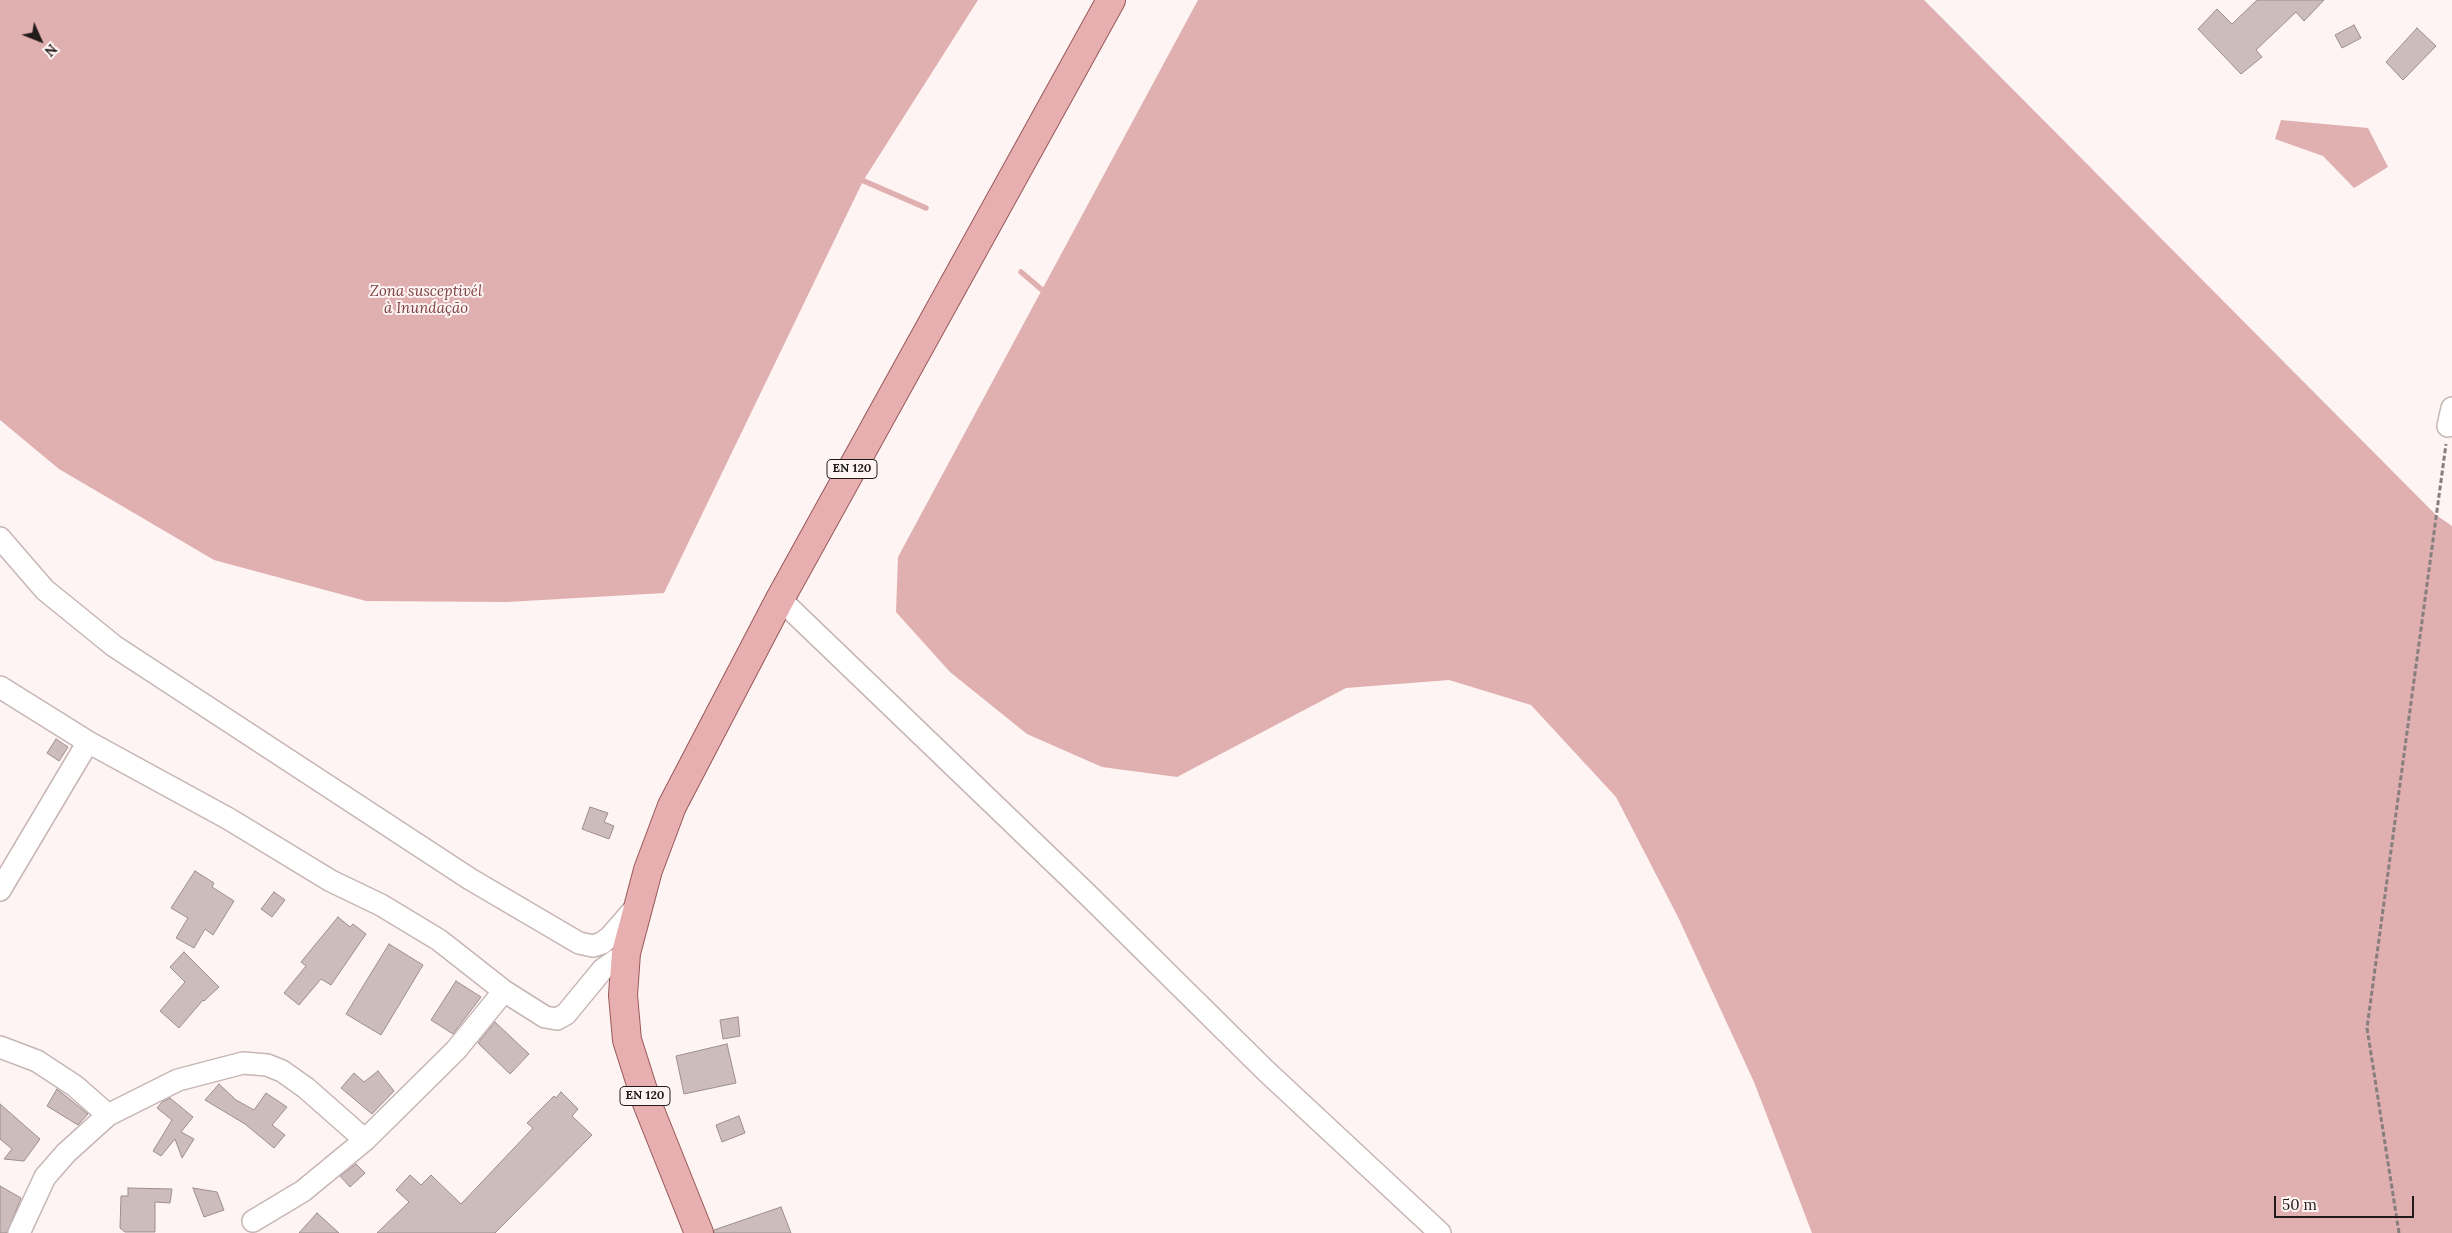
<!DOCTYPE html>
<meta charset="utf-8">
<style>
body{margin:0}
#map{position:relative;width:2452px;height:1233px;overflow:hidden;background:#fef4f3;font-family:Lora,serif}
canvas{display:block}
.north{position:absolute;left:15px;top:15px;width:50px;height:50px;-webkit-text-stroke:4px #fef4f3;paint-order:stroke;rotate:134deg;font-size:14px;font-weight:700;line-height:20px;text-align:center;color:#211b1b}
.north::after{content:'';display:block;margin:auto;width:18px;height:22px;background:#211b1b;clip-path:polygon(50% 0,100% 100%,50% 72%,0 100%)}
.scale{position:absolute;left:2274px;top:1196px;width:140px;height:22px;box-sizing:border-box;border:2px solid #211b1b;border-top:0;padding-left:6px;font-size:15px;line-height:18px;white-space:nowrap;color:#211b1b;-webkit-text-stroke:4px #fef4f3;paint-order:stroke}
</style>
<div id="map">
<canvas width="2452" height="1233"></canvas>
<div class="north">N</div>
<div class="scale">50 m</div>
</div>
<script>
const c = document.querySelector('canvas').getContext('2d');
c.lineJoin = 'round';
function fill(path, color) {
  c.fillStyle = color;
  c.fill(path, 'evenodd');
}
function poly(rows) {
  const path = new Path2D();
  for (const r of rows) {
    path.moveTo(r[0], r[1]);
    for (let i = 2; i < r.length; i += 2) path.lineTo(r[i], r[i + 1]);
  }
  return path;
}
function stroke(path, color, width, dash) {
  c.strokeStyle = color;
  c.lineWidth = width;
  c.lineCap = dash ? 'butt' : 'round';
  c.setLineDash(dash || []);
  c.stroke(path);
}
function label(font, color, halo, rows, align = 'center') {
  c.font = font + ' Lora,serif';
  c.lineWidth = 4;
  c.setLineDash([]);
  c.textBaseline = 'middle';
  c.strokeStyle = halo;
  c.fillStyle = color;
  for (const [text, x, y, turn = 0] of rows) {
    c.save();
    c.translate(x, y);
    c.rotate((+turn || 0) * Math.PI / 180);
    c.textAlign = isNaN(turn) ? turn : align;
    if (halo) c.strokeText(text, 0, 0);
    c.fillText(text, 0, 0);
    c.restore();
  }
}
fill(poly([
 [0,0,978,0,863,181,664,593,507,602,366,601,214,560,59,469,0,420],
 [1198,0,1924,0,2436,515,2452,526,2452,1233,1812,1233,1754,1082,1678,917,1616,797,1531,705,1449,680,1346,688,1177,777,1102,767,1027,734,950,672,896,612,898,557],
 [2281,120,2368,128,2388,167,2354,188,2323,156,2275,139]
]), '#e0afaf');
stroke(poly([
 [857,178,926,208],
 [1021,272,1048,295]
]), '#e0afaf', 5.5);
const building = poly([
 [2257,0,2324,0,2304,21,2296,12,2256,50,2262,57,2241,74,2198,29,2217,9,2232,24,2257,0],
 [2354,25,2361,38,2342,48,2335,35,2354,25],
 [2417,28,2436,46,2403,80,2386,62,2417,28],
 [56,739,68,747,59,761,47,753,56,739],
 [590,807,608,813,604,822,614,826,609,839,582,829,590,807],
 [195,871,214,883,212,887,234,901,213,935,205,929,194,948,176,938,188,918,171,908,195,871],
 [274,892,285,900,272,917,261,909,274,892],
 [338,917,350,927,353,924,366,934,331,985,321,979,299,1005,284,993,306,966,301,962,338,917],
 [389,944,423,965,381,1035,346,1014,389,944],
 [184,952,219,987,204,1001,203,1000,179,1028,160,1011,185,982,170,967,184,952],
 [456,981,481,997,453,1034,431,1020,456,981],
 [738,1017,740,1036,723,1039,720,1020,738,1017],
 [495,1022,529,1054,510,1074,478,1043,495,1022],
 [727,1044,736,1083,684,1094,676,1056,727,1044],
 [378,1071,394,1091,372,1114,341,1088,354,1073,364,1082,378,1071],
 [219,1084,236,1100,254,1110,266,1093,287,1107,272,1125,285,1135,274,1148,245,1124,205,1100,219,1084],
 [57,1089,88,1114,78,1125,47,1106,57,1089],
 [561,1092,578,1109,572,1116,592,1135,495,1233,377,1233,409,1202,396,1190,410,1175,421,1185,431,1175,461,1204,533,1128,527,1123,554,1096,556,1098,561,1092],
 [170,1098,193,1117,181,1132,194,1139,182,1158,175,1139,161,1156,153,1151,172,1120,157,1108,162,1102,170,1098],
 [0,1104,40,1139,24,1161,4,1159,12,1149,0,1139,0,1104],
 [739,1116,745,1133,722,1142,716,1125,739,1116],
 [356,1164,365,1173,350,1187,340,1176,356,1164],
 [0,1186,21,1198,7,1233,0,1233,0,1186],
 [128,1188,172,1189,170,1203,155,1202,155,1232,125,1232,120,1228,121,1196,128,1196,128,1188],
 [193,1188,217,1192,224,1210,204,1217,193,1188],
 [781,1207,791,1233,714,1233,714,1230,781,1207],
 [317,1213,339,1233,299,1233,317,1213]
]);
fill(building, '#ccbcbb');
stroke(building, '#9d8e8e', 1);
const street = poly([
 [2448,426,2452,408],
 [0,538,45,590,114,646,470,879,579,943,593,946,602,943,610,937,637,906],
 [780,599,1088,895,1265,1070,1440,1233],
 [0,687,88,742,229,819,331,881,381,905,439,940,504,991,545,1017,557,1019,566,1014,603,969,626,953],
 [0,890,88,742],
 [0,1047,37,1061,75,1086,108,1115],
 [253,1221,303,1191,365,1140,456,1050,504,991],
 [19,1233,45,1177,66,1153,108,1115,178,1080,243,1063,267,1065,282,1071,306,1088,365,1140]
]);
const primary = poly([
 [699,1233,647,1103,627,1040,623,995,626,953,648,870,672,806,780,599,1111,0]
]);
stroke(street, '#c6b6b5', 24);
stroke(primary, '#995859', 30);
stroke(poly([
 [2399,1233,2367,1028,2446,444]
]), '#867f7e', 3, [5, 2.5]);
stroke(street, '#fff', 21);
stroke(primary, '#e8afb0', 28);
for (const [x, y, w] of [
 [852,469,50],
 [645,1096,50]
]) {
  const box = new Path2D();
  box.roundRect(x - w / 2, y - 9.5, w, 19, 4);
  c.fillStyle = '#fef4f3';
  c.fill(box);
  stroke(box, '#211b1b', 1);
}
label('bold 12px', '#211b1b', null, [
 ["EN 120",852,469],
 ["EN 120",645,1096]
]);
label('italic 15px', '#7c3e40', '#fef4f3', [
 ["Zona susceptivél",426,292],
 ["à Inundação",426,309]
]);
</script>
